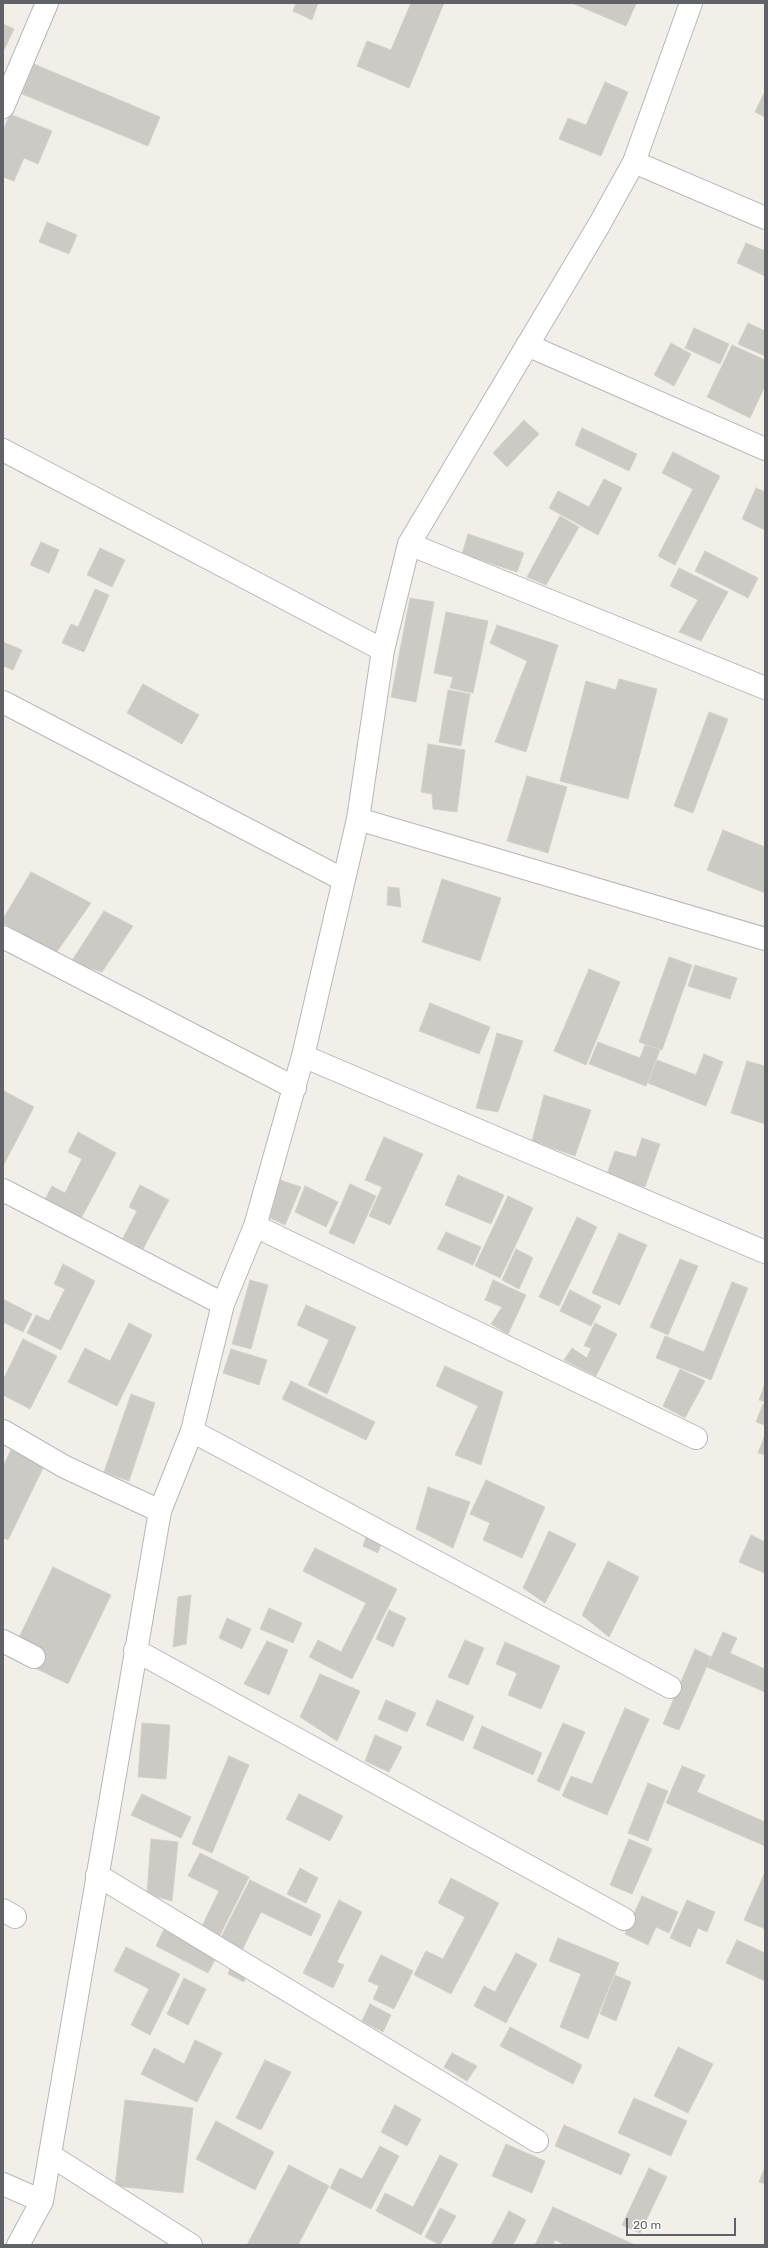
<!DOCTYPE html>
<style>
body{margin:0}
#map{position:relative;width:768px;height:2248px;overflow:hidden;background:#f1efe8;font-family:Rubik,sans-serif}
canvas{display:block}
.frame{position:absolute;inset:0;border:4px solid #5f6368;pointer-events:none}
.scale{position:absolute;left:626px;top:2218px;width:110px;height:18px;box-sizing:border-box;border:2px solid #5f6368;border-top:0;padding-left:5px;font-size:12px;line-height:14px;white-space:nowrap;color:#5f6368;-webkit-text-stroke:3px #fff;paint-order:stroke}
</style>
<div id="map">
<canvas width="768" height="2248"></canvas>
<div class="frame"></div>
<div class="scale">20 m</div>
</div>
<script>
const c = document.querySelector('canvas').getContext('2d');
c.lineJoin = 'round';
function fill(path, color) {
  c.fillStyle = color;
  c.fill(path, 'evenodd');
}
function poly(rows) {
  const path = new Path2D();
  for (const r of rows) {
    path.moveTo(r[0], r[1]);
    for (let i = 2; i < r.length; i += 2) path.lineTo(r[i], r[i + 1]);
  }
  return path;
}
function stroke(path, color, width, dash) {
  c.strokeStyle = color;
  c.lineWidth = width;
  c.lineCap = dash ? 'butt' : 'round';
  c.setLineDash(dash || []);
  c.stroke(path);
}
const building = poly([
 [296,3,318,3,312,20,293,11,296,3],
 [411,3,444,3,409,88,357,66,367,41,391,50,411,3],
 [572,3,634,3,636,4,626,26,572,3],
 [3,24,14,29,3,52,3,24],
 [34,64,160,117,148,146,22,94,34,64],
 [605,82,628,92,601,156,559,139,568,118,586,125,605,82],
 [765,91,765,117,755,112,765,91],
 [10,114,52,131,38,164,24,158,14,181,3,177,3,130,10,114],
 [47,222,77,235,69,254,39,242,47,222],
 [746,243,765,251,765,276,737,263,746,243],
 [748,323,765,331,765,356,738,344,748,323],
 [694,328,729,344,720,364,685,348,694,328],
 [671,343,691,354,674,386,654,375,671,343],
 [732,345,765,360,765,386,750,418,707,397,732,345],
 [524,420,539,434,507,467,493,453,524,420],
 [582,428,637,454,629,471,575,445,582,428],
 [673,452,720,476,675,565,658,556,693,489,662,473,673,452],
 [604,479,622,488,598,535,549,508,558,491,589,507,604,479],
 [756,488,765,492,765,530,742,519,756,488],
 [560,516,579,527,546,585,527,577,560,516],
 [468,534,524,553,517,572,462,554,468,534],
 [41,542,59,550,49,573,30,565,41,542],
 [100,548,125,560,112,587,87,575,100,548],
 [705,551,758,578,748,598,695,571,705,551],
 [679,568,728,592,701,641,679,632,698,600,670,586,679,568],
 [95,589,109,595,84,652,62,643,71,624,78,627,95,589],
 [410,598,434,602,416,702,391,697,410,598],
 [446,612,488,621,473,693,450,688,453,677,434,673,446,612],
 [497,625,558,645,526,752,495,742,527,661,490,643,497,625],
 [3,642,22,650,13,670,3,666,3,642],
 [619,679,657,689,628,799,560,781,586,681,616,690,619,679],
 [143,684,199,715,182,744,127,713,143,684],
 [448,690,470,694,461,746,439,742,448,690],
 [709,712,728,719,693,813,674,806,709,712],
 [428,744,465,750,457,812,433,809,432,794,421,792,428,744],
 [527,776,567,787,548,853,507,841,527,776],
 [723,830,765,847,765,893,707,870,723,830],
 [31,872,91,903,56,953,3,923,3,919,31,872],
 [442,879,501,898,480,961,422,942,442,879],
 [388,887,399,888,401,907,387,905,388,887],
 [104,911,133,926,102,972,71,962,104,911],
 [669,957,692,965,662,1050,639,1042,669,957],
 [695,965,737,978,730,999,688,986,695,965],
 [589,969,620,982,586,1065,554,1051,589,969],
 [430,1003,490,1027,479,1054,419,1031,430,1003],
 [497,1033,523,1041,498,1112,476,1108,497,1033],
 [598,1042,640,1058,645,1045,660,1050,646,1086,589,1064,598,1042],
 [704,1054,723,1062,706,1106,648,1083,657,1060,696,1075,704,1054],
 [747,1061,765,1066,765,1124,731,1113,747,1061],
 [4,1091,34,1107,3,1166,3,1092,4,1091],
 [544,1095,591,1110,575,1156,532,1141,544,1095],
 [78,1132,116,1153,78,1224,42,1205,52,1186,65,1193,82,1159,68,1152,78,1132],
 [384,1137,423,1154,390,1225,369,1216,382,1187,365,1180,384,1137],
 [642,1138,660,1144,645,1187,606,1177,615,1151,636,1157,642,1138],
 [458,1175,504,1195,491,1224,445,1205,458,1175],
 [280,1180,301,1187,285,1225,270,1218,280,1180],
 [350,1184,376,1196,354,1244,329,1233,350,1184],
 [140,1185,169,1200,143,1249,123,1238,137,1211,129,1207,140,1185],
 [305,1186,338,1202,326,1227,295,1212,305,1186],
 [508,1196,533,1208,500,1278,475,1266,508,1196],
 [577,1217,597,1227,559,1306,539,1297,577,1217],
 [446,1232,481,1247,473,1265,437,1249,446,1232],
 [619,1233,647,1245,620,1305,592,1293,619,1233],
 [516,1249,533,1258,519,1289,502,1280,516,1249],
 [680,1259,698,1266,668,1335,650,1327,680,1259],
 [63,1264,95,1281,61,1350,27,1333,36,1315,49,1321,65,1289,54,1284,63,1264],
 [250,1280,268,1285,251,1349,232,1344,250,1280],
 [493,1280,526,1295,508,1334,491,1324,502,1307,485,1300,493,1280],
 [732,1282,748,1288,711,1380,656,1358,665,1336,704,1352,732,1282],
 [570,1290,601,1306,591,1326,560,1311,570,1290],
 [3,1299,32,1314,23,1332,3,1322,3,1299],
 [306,1305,356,1327,327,1394,308,1385,329,1340,297,1325,306,1305],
 [129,1323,152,1335,117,1406,68,1382,85,1348,110,1361,129,1323],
 [595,1323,617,1334,596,1376,564,1360,572,1348,587,1358,591,1348,584,1346,595,1323],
 [23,1339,57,1356,30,1409,3,1395,3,1380,23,1339],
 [231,1349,267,1360,259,1385,223,1373,231,1349],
 [445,1366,503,1392,481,1465,455,1455,478,1406,436,1386,445,1366],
 [680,1369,705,1381,685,1418,663,1406,680,1369],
 [291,1381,375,1422,366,1440,282,1399,291,1381],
 [765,1383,765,1402,759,1400,765,1383],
 [131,1394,155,1403,129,1481,104,1472,131,1394],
 [763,1404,765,1405,765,1425,756,1422,763,1404],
 [765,1435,765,1455,758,1453,765,1435],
 [11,1450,44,1466,8,1540,3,1538,3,1466,11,1450],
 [486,1480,545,1507,522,1558,483,1540,490,1523,470,1514,486,1480],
 [428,1487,470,1502,453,1548,416,1529,428,1487],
 [549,1531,576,1544,545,1603,523,1588,549,1531],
 [751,1535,765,1542,764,1573,739,1562,751,1535],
 [366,1537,381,1544,378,1553,363,1546,366,1537],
 [315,1548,397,1589,352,1679,309,1657,318,1640,341,1652,366,1603,303,1571,315,1548],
 [608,1561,639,1577,609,1637,582,1615,608,1561],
 [53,1567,111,1595,68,1684,10,1656,53,1567],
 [191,1595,186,1644,173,1647,178,1597,191,1595],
 [269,1608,302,1623,293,1643,260,1629,269,1608],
 [389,1610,406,1618,393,1647,376,1639,389,1610],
 [227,1618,251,1629,242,1649,219,1638,227,1618],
 [723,1632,737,1638,730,1653,765,1669,765,1692,707,1667,723,1632],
 [465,1640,484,1648,468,1685,448,1677,465,1640],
 [267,1641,288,1650,269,1695,244,1684,267,1641],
 [505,1642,560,1666,541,1709,508,1695,517,1673,496,1664,505,1642],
 [695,1649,711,1657,679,1730,663,1724,695,1649],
 [320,1674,360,1691,337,1741,300,1717,320,1674],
 [386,1700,416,1713,407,1732,378,1719,386,1700],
 [437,1700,474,1716,463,1741,426,1725,437,1700],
 [625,1708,649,1719,607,1815,562,1796,571,1776,592,1784,625,1708],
 [142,1723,170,1725,166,1779,138,1777,142,1723],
 [563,1723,585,1732,559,1791,537,1781,563,1723],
 [482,1726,542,1753,533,1775,473,1748,482,1726],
 [375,1735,402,1747,389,1772,365,1761,375,1735],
 [229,1756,249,1765,212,1853,192,1844,229,1756],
 [682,1766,705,1775,697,1792,765,1822,765,1846,666,1803,682,1766],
 [648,1783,668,1791,648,1841,628,1833,648,1783],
 [142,1794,191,1817,181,1838,131,1815,142,1794],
 [299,1794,343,1816,330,1841,286,1819,299,1794],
 [151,1839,178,1842,172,1901,147,1894,151,1839],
 [629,1839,652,1849,632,1894,610,1885,629,1839],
 [200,1853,249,1877,219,1937,201,1928,219,1891,188,1876,200,1853],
 [300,1868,318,1878,306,1903,287,1894,300,1868],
 [765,1872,765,1929,744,1920,765,1872],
 [451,1878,499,1903,451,1994,414,1975,426,1951,443,1959,465,1917,438,1903,451,1878],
 [250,1880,321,1915,311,1936,261,1912,242,1950,220,1939,250,1880],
 [642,1896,678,1912,669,1933,656,1927,648,1945,625,1934,642,1896],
 [339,1900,362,1912,337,1962,344,1965,333,1988,303,1973,339,1900],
 [687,1900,715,1912,707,1932,698,1928,690,1947,670,1938,687,1900],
 [164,1929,216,1958,208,1973,156,1946,164,1929],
 [558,1938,619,1963,588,2039,560,2027,581,1974,549,1961,558,1938],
 [737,1940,765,1953,765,1981,726,1963,737,1940],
 [126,1947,180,1974,150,2035,131,2025,149,1989,114,1971,126,1947],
 [516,1953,537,1964,506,2023,474,2006,484,1986,495,1992,516,1953],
 [381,1955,413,1971,394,2009,373,1999,379,1986,368,1981,381,1955],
 [231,1966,246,1974,244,1982,228,1974,231,1966],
 [615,1975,631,1982,616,2021,600,2014,615,1975],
 [184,1978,206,1989,188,2025,167,2014,184,1978],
 [370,2004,391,2015,383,2032,362,2021,370,2004],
 [510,2027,582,2065,573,2084,500,2046,510,2027],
 [195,2040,222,2053,197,2102,141,2074,154,2048,184,2064,195,2040],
 [678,2047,713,2064,688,2113,654,2096,678,2047],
 [452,2053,477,2066,467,2081,444,2067,452,2053],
 [265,2060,291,2072,261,2130,236,2118,265,2060],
 [634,2098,687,2121,671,2156,618,2133,634,2098],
 [125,2100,193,2108,183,2193,115,2186,125,2100],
 [395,2105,421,2119,407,2146,381,2132,395,2105],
 [216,2121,274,2152,255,2190,196,2159,216,2121],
 [564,2125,630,2154,621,2175,555,2146,564,2125],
 [506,2144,545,2161,532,2193,492,2176,506,2144],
 [380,2146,399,2156,371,2209,330,2188,340,2168,362,2179,380,2146],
 [440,2155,458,2164,421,2235,376,2211,385,2193,413,2207,440,2155],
 [289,2165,329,2186,298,2245,247,2245,289,2165],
 [765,2167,765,2184,759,2182,765,2167],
 [649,2168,667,2177,640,2233,622,2225,649,2168],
 [553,2207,635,2245,565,2245,555,2240,553,2245,535,2245,553,2207],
 [440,2208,456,2216,440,2245,425,2237,440,2208],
 [509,2211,526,2220,513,2245,491,2245,509,2211]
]);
fill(building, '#cccac5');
stroke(building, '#d6d1c6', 1);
const minor = poly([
 [3,107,47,3],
 [634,162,765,218],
 [527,345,765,449],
 [3,450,383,650],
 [409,544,765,688],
 [3,702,344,880],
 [358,819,765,939],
 [3,937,295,1088],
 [303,1056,765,1252],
 [3,1190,223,1304],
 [255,1226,696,1438],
 [3,1431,65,1467,160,1511],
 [192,1431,670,1687],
 [3,1641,34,1657],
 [135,1650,624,1919],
 [97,1875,537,2141],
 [3,1910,15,1917],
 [50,2155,191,2245],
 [3,2184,42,2201],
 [18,2245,42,2201,160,1511,192,1431,223,1304,255,1226,303,1056,358,819,383,650,409,544,599,225,634,162,691,3]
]);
stroke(minor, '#b5b8bc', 24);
stroke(minor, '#fff', 22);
</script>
